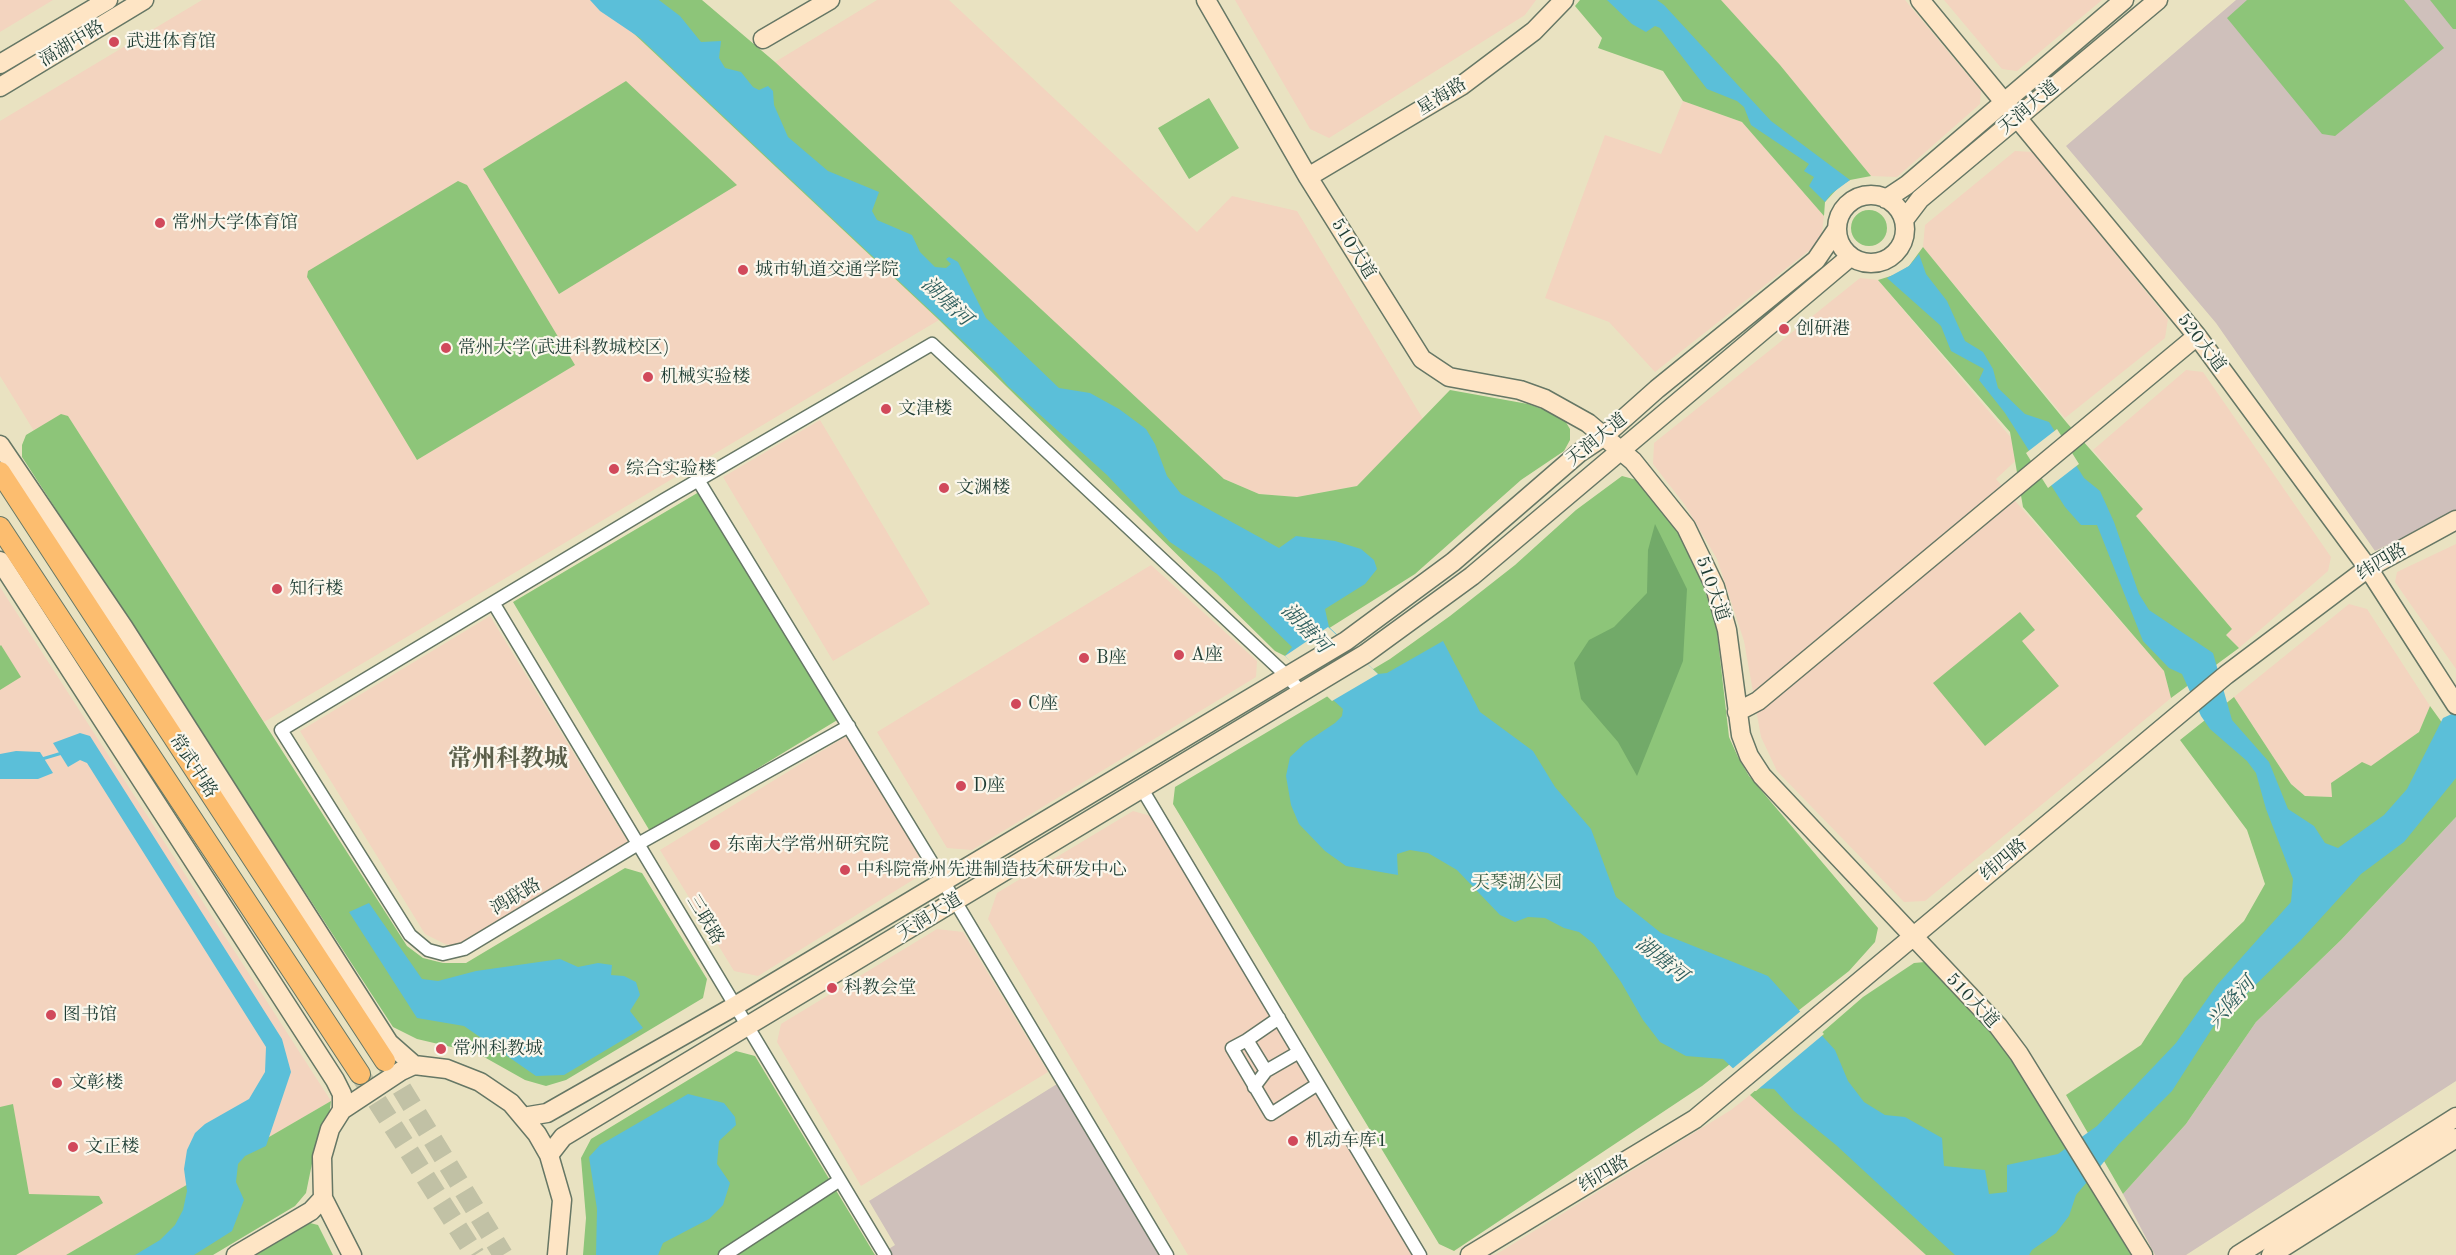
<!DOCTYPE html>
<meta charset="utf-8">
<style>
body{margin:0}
canvas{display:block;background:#e9e2c1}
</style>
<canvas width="2456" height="1255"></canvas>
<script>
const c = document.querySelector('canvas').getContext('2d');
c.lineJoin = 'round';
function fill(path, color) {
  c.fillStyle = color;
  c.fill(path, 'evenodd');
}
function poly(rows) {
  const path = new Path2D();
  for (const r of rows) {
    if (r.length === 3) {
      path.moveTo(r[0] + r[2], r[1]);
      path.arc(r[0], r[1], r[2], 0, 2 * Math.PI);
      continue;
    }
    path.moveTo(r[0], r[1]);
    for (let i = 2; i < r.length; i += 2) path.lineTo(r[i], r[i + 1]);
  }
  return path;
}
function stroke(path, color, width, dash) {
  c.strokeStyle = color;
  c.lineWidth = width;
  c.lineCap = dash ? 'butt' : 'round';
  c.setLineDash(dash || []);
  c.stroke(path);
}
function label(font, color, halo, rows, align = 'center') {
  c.font = font + ' "Old Standard TT","Noto Serif SC",serif';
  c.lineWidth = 4.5;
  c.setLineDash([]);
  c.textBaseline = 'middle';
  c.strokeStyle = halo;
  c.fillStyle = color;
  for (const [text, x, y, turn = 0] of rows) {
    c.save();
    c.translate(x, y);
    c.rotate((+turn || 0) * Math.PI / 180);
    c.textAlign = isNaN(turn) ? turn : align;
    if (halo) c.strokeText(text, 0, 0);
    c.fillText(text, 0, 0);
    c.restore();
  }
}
fill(poly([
 [0,0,53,0,0,32],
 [202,0,598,0,939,320,264,722,68,416,61,415,34,431,0,376,0,121],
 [877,0,949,0,1197,232,1232,196,1297,211,1423,419,1357,486,1297,497,1259,494,1224,479,775,62],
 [1235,0,1536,0,1525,15,1329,138,1310,129],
 [1721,0,1905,0,1981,91,1980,104,1897,177,1871,176,1780,65],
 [1944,0,2102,0,2017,71,2002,69],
 [1683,101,1742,122,1824,216,1821,241,1655,372,1609,322,1545,298,1605,135,1661,154],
 [2015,151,2033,152,2168,319,2165,338,2065,418,1923,247,1925,225],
 [1860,278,1878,280,2024,453,1996,479,2164,671,2171,698,1925,901,1904,902,1777,771,1761,737,1744,641,1717,559,1685,505,1653,464,1654,443],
 [2186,370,2203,372,2331,557,2328,571,2239,648,2226,635,2232,629,2136,516,2143,509,2093,450],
 [820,420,930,604,833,661,723,477],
 [2456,544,2456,669,2395,582,2397,572],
 [1151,565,1257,661,1256,677,972,850,947,848,877,732],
 [0,587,331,1101,66,1255,0,1255],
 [2349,604,2367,609,2430,706,2419,732,2332,797,2305,796,2291,784,2234,697],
 [490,616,631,847,468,943,457,946,445,944,425,934,300,731],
 [848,735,921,857,916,878,758,976,734,971,660,850],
 [1133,811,1151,816,1415,1255,1188,1255,988,919,997,893],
 [937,929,963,932,1048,1072,861,1186,777,1042,781,1024],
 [1750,1095,1926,1255,1495,1255,1731,1110]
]), '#f3d4bf');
fill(poly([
 [2236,0,2456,0,2456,511,2375,551,2216,323,2066,146],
 [2456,817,2456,1081,2186,1255,2155,1255,2123,1194,2186,1124,2256,1022,2341,940],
 [1057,1084,1160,1255,879,1255,895,1245,869,1201]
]), '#cfc0bb');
fill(poly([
 [598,0,702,0,775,62,1224,479,1259,494,1297,497,1357,486,1450,390,1528,404,1550,412,1564,419,1570,429,1570,440,1564,451,1521,480,1415,574,1285,656,1275,651,939,320],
 [1580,0,1721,0,1780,65,1871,176,1850,180,1839,187,1825,202,1824,216,1742,122,1683,101,1663,71,1598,48,1602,38,1575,6],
 [2247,0,2404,0,2444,48,2335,136,2322,134,2227,18],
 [2430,0,2456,0,2456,29,2453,29],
 [626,81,737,185,559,294,483,169],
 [1209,98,1239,148,1189,179,1158,128],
 [458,181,467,185,575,365,417,460,307,277,308,271],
 [1869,228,18],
 [1923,247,2067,423,2143,509,2136,516,2232,629,2226,635,2239,648,2171,698,2164,671,2023,507,2010,432,1878,280,1897,274,1909,266],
 [61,414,68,416,407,946,423,958,443,963,466,963,625,868,642,873,707,979,703,998,566,1080,546,1086,525,1080,477,1053,417,1039,393,1027,22,457,22,445,26,435],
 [1622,476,1637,480,1674,527,1693,557,1716,623,1729,737,1738,757,1749,776,1878,928,1875,942,1849,971,1702,1086,1454,1251,1439,1244,1173,804,1175,787,1390,659,1450,616,1515,565,1576,510],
 [699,492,839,719,651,833,513,602],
 [2020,612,2035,630,2022,641,2059,686,1985,746,1933,683],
 [1,645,21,677,0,690,0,646],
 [2234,697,2291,784,2305,796,2332,797,2331,783,2362,762,2371,766,2419,732,2430,706,2456,742,2456,817,2341,940,2256,1022,2186,1124,2123,1194,2066,1095,2141,1045,2184,978,2244,921,2265,884,2247,830,2180,740],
 [1925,962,1993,1034,2014,1061,2131,1255,1926,1255,1750,1095,1863,997,1914,963],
 [736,1051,755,1056,875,1255,583,1255,586,1218,581,1158,591,1139],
 [331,1101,329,1116,317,1139,306,1193,295,1206,213,1255,66,1255],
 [13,1104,29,1194,99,1196,103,1203,16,1255,0,1255,0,1107],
 [310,1223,318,1225,333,1255,256,1255]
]), '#8dc579');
fill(poly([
 [1655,524,1687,589,1683,661,1637,776,1618,742,1581,699,1574,663,1589,640,1614,627,1647,593,1648,550]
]), '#72aa69');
fill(poly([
 [590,0,659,0,680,16,701,42,721,41,719,58,725,68,741,72,753,87,759,90,768,86,773,91,774,105,788,137,828,171,879,192,872,211,877,220,912,235,920,252,935,267,946,268,951,264,946,259,949,257,958,262,986,318,1059,388,1090,393,1119,409,1146,429,1155,444,1167,476,1181,494,1279,548,1296,536,1335,541,1361,549,1374,560,1377,569,1365,584,1325,609,1329,627,1378,674,1387,673,1443,641,1480,712,1533,751,1555,787,1591,829,1616,897,1661,933,1768,976,1835,1050,1848,1081,1864,1102,1885,1115,1905,1117,1942,1138,1944,1166,1985,1170,1989,1194,2007,1192,2007,1165,2058,1154,2097,1126,2176,1043,2217,985,2291,902,2293,879,2266,809,2256,773,2247,761,2210,729,2201,716,2182,674,2169,668,2143,641,2097,525,2081,525,2065,507,2005,413,1979,380,1984,369,1951,351,1941,326,1887,278,1909,266,1919,254,1926,274,1947,301,1965,341,1983,352,1993,369,1998,388,2025,414,2049,422,2084,478,2100,491,2114,522,2139,594,2149,610,2213,653,2232,720,2269,762,2288,809,2314,826,2325,843,2338,848,2384,815,2407,789,2443,718,2456,712,2456,778,2404,842,2361,874,2300,941,2213,1027,2172,1091,2119,1144,2076,1195,2069,1216,2056,1233,2032,1250,2029,1255,1955,1255,1836,1145,1794,1111,1774,1089,1754,1088,1723,1059,1686,1056,1660,1042,1643,1020,1621,982,1594,944,1579,932,1564,928,1545,918,1528,917,1515,922,1500,915,1457,870,1428,853,1410,850,1397,854,1398,875,1346,866,1325,851,1299,824,1291,805,1286,776,1290,757,1305,743,1335,723,1342,716,1343,709,1285,656,1292,647,1217,574,1170,542,1107,475,1008,386,997,373,640,38,600,11],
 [1607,0,1657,0,1664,5,1771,121,1850,180,1831,194,1825,202,1809,186,1814,177,1804,171,1809,164,1751,125,1744,107,1737,101,1707,89,1660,28,1655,26,1646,32,1632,24],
 [80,733,90,736,282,1039,291,1072,266,1146,245,1156,238,1164,236,1182,244,1200,232,1231,194,1255,135,1255,160,1240,175,1225,183,1210,187,1191,184,1169,187,1150,195,1133,205,1124,249,1099,265,1072,266,1047,87,763,80,760,68,767,53,743],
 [16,751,40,752,53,773,38,779,0,779,0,754],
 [369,903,422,979,438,981,476,971,560,959,578,967,598,963,612,965,611,975,624,976,636,982,640,995,630,1011,643,1028,564,1075,536,1076,464,1026,417,1018,349,912],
 [688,1094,724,1103,735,1117,736,1125,719,1141,717,1164,730,1183,723,1205,709,1219,663,1243,658,1255,596,1255,597,1209,589,1157,600,1145]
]), '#5bbfd9');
fill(poly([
 [2057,429,2079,464,2048,488,2026,453],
 [1328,627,1378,674,1332,701,1285,656],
 [1802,1010,1824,1034,1756,1091,1753,1091,1731,1070]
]), '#e9e2c1');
stroke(poly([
 [42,759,62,753]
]), '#5bbfd9', 3);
stroke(poly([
 [386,1063,503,1255],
 [361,1076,475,1255]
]), '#c1c1a5', 20, [20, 10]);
const street = poly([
 [698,480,943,881,1167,1255],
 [494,604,885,1255],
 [849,726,638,844,464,949,443,954,428,950,410,935,281,730,664,500,932,344,1287,676,1302,693],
 [1142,789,1420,1255],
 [1247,1040,1232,1048,1271,1114,1318,1084],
 [1266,1071,1247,1040,1279,1018],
 [1254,1087,1266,1071,1299,1052],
 [725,1255,840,1180]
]);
const secondary = poly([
 [1206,0,1308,177,1422,359,1449,377,1520,390,1545,399,1588,423,1633,461,1686,527,1715,587,1727,630,1741,735,1749,756,1762,776,1998,1026,2019,1054,2143,1255],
 [1920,0,2197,336,2368,568,2456,705],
 [763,39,830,0],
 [0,64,108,0],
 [0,87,144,0],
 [1308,177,1461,86,1534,31,1564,0],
 [1871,229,34],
 [1886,199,1907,185,2124,0],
 [1904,220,1920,199,2158,0],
 [0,445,124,628,389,1043,414,1065],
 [0,561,335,1080,342,1094,342,1110],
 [1737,712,1758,701,2197,336],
 [523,1117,547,1113,735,1006,1346,641,1453,562,1579,453,1603,437,1657,389,1816,260,1837,229],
 [549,1155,563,1137,1365,654,1472,576,1850,257],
 [236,1255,311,1211,323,1198],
 [352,1255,323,1198,322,1157,330,1129,342,1110,401,1071,414,1065,447,1069,480,1082,511,1103,537,1134,549,1155,562,1200,557,1255],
 [1470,1255,1695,1119,2226,675,2368,568,2456,520],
 [2238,1255,2456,1117],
 [2271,1255,2456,1138]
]);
const primary = poly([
 [0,472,385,1061],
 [0,527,360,1074]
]);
stroke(street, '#667765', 15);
stroke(secondary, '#667765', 21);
stroke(primary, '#667765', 22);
stroke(street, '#fff', 12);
stroke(secondary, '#fee5c5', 18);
stroke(primary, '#fcbd6f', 20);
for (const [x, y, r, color] of [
 [114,42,6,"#d1495b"],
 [160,223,6,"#d1495b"],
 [743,270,6,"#d1495b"],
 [1784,329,6,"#d1495b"],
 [446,348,6,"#d1495b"],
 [648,377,6,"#d1495b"],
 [886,409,6,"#d1495b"],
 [614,469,6,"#d1495b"],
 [944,488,6,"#d1495b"],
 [277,589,6,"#d1495b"],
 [1179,655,6,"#d1495b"],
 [1084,658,6,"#d1495b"],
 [1016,704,6,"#d1495b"],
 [961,786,6,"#d1495b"],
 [715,845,6,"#d1495b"],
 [845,870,6,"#d1495b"],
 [832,988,6,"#d1495b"],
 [51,1015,6,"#d1495b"],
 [441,1049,6,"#d1495b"],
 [57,1083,6,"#d1495b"],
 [1293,1141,6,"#d1495b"],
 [73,1147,6,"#d1495b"]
]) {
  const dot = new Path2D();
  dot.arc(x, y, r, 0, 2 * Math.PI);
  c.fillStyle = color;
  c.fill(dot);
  stroke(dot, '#fbf7ec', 2);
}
label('18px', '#1f3d34', '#fbf7ec', [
 ["武进体育馆",126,42],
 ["常州大学体育馆",172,223],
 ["城市轨道交通学院",755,270],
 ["创研港",1796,329],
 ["常州大学(武进科教城校区)",458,348],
 ["机械实验楼",660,377],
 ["文津楼",898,409],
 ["综合实验楼",626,469],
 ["文渊楼",956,488],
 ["知行楼",289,589],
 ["A座",1191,655],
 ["B座",1096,658],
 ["C座",1028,704],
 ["D座",973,786],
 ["东南大学常州研究院",727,845],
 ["中科院常州先进制造技术研发中心",857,870],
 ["科教会堂",844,988],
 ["图书馆",63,1015],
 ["常州科教城",453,1049],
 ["文彰楼",69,1083],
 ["机动车库1",1305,1141],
 ["文正楼",85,1147]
], 'left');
label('18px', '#1f3d34', '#fbf7ec', [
 ["滆湖中路",72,44,-31],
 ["星海路",1442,97,-32],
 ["天润大道",2029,108,-40],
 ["510大道",1353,249,58],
 ["520大道",2201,343,53],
 ["天润大道",1597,440,-39],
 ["纬四路",2382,562,-31],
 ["510大道",1712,589,71],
 ["常武中路",193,766,57],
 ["纬四路",2004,860,-40],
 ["鸿联路",516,897,-31],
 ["天润大道",930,917,-32],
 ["三联路",705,920,59],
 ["510大道",1972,1001,47],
 ["纬四路",1604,1174,-31]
]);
label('18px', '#3a5f45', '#fbf7ec', [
 ["天琴湖公园",1517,883]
]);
label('italic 20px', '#2e5e5d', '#fbf7ec', [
 ["湖塘河",946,302,43],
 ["湖塘河",1305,629,46],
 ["湖塘河",1661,960,39],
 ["兴隆河",2232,1003,-48]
]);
label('bold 24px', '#5a5e49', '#fbf7ec', [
 ["常州科教城",508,760]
]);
</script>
